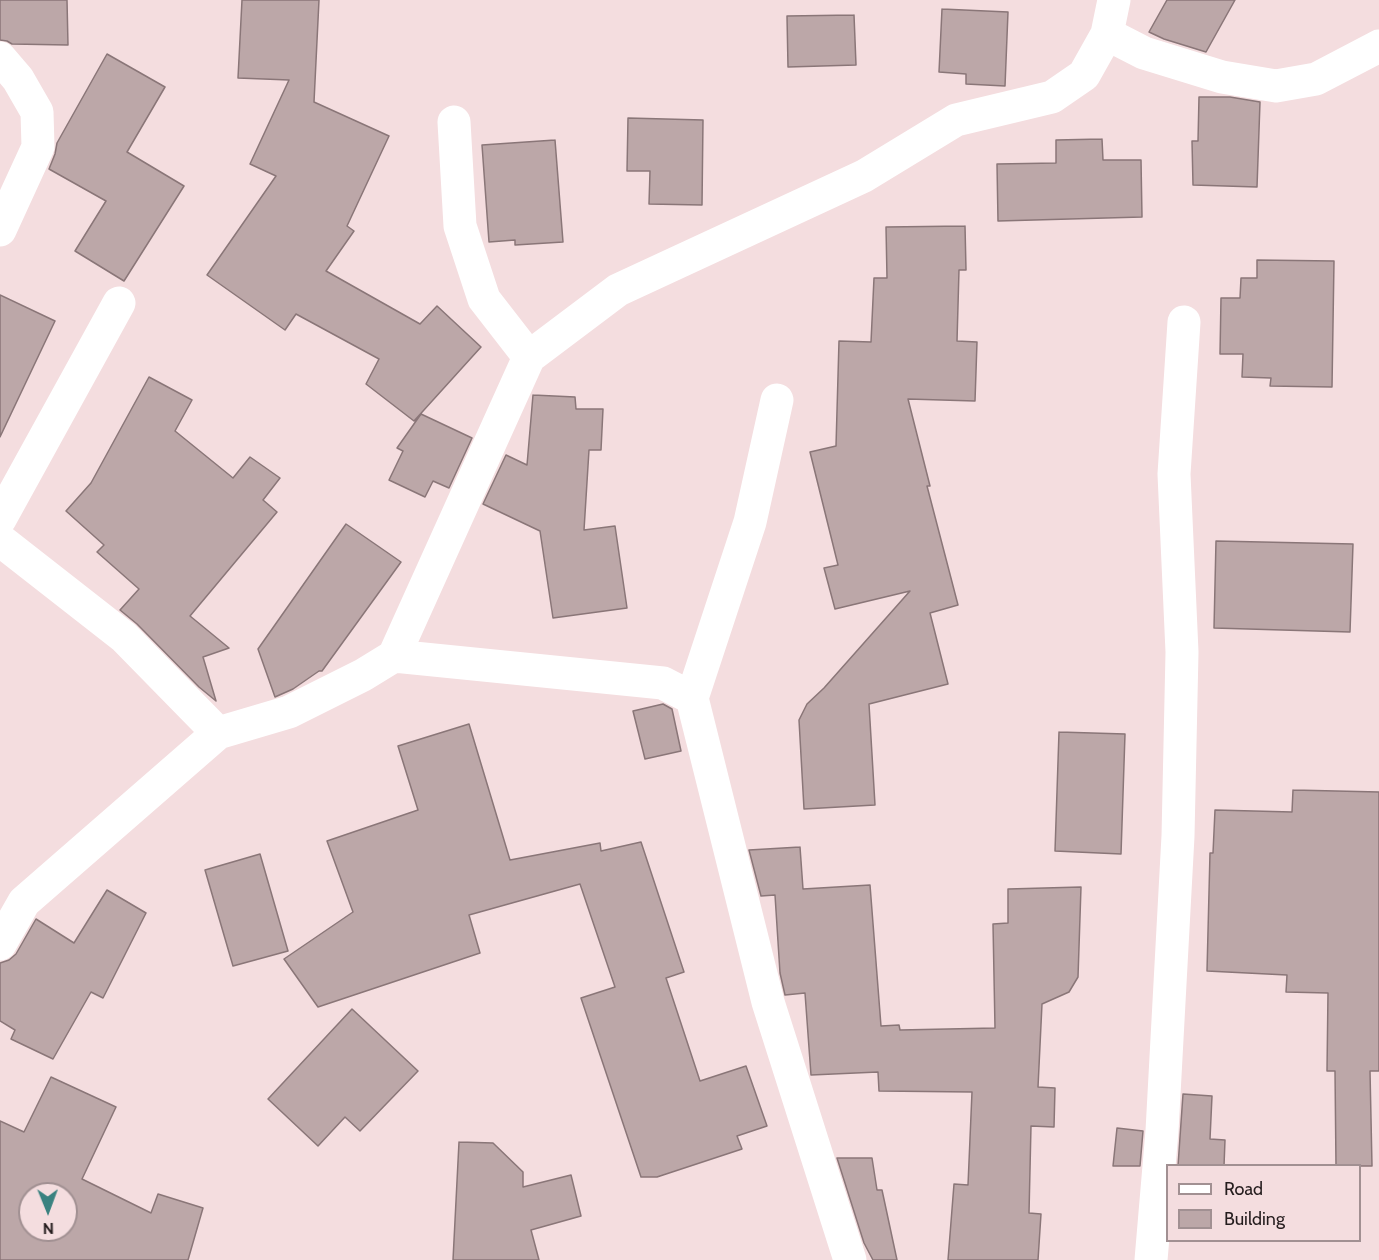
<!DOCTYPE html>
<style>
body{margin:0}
#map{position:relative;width:1379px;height:1260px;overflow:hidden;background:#f4dddf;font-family:Cabin,sans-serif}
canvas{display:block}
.legend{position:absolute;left:1166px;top:1164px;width:195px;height:78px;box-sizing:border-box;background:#f4dddf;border:2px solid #a19092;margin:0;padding:8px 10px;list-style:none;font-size:18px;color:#251d1e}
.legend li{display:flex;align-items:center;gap:12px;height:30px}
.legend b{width:30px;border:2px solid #a19092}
.north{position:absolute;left:18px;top:1182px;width:60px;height:60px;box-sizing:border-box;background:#f4dddf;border:2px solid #a19092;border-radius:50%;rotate:179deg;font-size:16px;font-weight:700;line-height:24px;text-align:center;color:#251d1e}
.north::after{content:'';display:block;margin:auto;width:21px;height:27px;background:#3a8280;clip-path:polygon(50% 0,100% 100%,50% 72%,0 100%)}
</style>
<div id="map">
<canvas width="1379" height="1260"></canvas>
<ul class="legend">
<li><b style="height:8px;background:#fff"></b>Road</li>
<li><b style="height:16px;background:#bca7a8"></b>Building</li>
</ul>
<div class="north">N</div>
</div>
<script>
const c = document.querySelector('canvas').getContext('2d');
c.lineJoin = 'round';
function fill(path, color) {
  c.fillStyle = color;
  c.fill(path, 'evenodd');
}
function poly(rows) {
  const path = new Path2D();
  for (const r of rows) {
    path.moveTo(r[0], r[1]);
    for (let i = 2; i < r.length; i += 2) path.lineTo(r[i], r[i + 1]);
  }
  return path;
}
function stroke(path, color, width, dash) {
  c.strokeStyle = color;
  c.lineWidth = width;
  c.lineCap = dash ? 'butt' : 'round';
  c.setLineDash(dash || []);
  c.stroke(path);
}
const building = poly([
 [0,0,67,0,68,45,12,44,7,41,0,40,0,0],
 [242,0,319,0,314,102,389,136,347,226,354,231,326,271,420,324,437,306,481,347,414,421,366,384,379,359,296,314,285,330,207,275,276,176,250,164,289,80,238,78,242,0],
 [1167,0,1235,0,1206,52,1164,39,1149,32,1167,0],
 [942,9,1008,12,1005,86,966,84,966,74,939,72,942,9],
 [854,15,856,65,788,67,787,16,854,15],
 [107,54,165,87,127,152,184,186,124,281,75,251,106,201,49,169,55,154,57,143,107,54],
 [1199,97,1230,97,1260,102,1257,187,1193,185,1192,141,1198,141,1199,97],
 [628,118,703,120,702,205,649,204,650,171,627,171,628,118],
 [1102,139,1103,160,1141,160,1142,217,998,221,997,164,1056,163,1056,140,1102,139],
 [555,140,563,242,515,245,515,240,489,242,482,145,555,140],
 [965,226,966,270,959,270,957,341,977,342,975,401,908,399,930,486,927,486,958,605,930,613,948,684,869,704,875,805,804,809,799,720,807,704,824,688,910,591,835,609,824,568,838,565,810,452,836,446,839,341,871,342,874,278,887,278,886,227,965,226],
 [1257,260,1334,261,1332,387,1270,386,1271,378,1242,377,1243,354,1220,354,1221,298,1240,298,1241,278,1257,278,1257,260],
 [0,295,55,321,0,437,0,295],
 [149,377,192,400,175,431,233,478,250,457,280,478,263,500,277,512,190,616,229,648,203,657,216,701,199,687,137,624,120,610,139,589,97,552,104,545,66,511,91,483,149,377],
 [533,395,575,397,576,409,603,409,601,450,589,450,584,530,615,526,627,608,553,618,540,531,483,504,506,455,527,465,533,395],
 [421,414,472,438,449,488,433,481,425,497,389,480,403,451,397,448,421,414],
 [346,524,401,562,322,671,319,671,293,689,275,697,258,649,346,524],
 [1216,541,1353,544,1350,632,1214,628,1216,541],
 [663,704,672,709,681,751,645,759,633,711,663,704],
 [469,724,510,860,600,843,601,851,641,842,684,972,666,978,700,1081,746,1066,767,1126,737,1136,742,1149,657,1177,641,1177,581,998,615,987,580,884,469,915,480,953,318,1007,284,959,353,912,327,841,418,810,398,746,469,724],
 [1059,732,1125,734,1121,854,1055,851,1059,732],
 [1293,790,1379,792,1379,1071,1370,1071,1372,1166,1336,1166,1335,1071,1327,1071,1328,993,1286,992,1287,975,1207,971,1210,853,1213,853,1215,810,1292,812,1293,790],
 [800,847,803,889,870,885,881,1026,899,1025,900,1030,995,1028,993,924,1008,923,1008,889,1081,887,1078,977,1069,992,1042,1004,1038,1087,1055,1088,1054,1127,1031,1126,1029,1213,1041,1214,1038,1260,948,1260,954,1184,968,1185,972,1092,879,1091,878,1072,811,1075,805,993,785,995,780,973,775,895,761,896,749,850,800,847],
 [260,854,288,951,233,966,205,870,260,854],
 [107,890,146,913,103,998,91,992,53,1059,11,1039,15,1030,0,1021,0,963,9,960,16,954,36,919,74,943,107,890],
 [352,1009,418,1071,360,1131,345,1117,318,1146,268,1099,352,1009],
 [51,1077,116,1107,82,1179,151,1213,158,1194,203,1208,188,1260,0,1260,0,1121,24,1132,51,1077],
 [30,1194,66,1194,66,1230,30,1230,30,1194],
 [1183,1094,1212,1096,1210,1139,1225,1140,1224,1166,1178,1166,1183,1094],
 [1117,1128,1143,1131,1140,1166,1113,1166,1117,1128],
 [459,1142,493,1143,523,1172,523,1187,571,1175,581,1216,531,1230,539,1260,453,1260,459,1142],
 [837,1158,872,1158,877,1190,882,1190,897,1260,873,1260,864,1243,837,1158]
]);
fill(building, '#bca7a8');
stroke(building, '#8a7678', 1.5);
stroke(poly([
 [1107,34,1144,53,1222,77,1276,86,1316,79,1379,46],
 [0,58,18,79,37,112,38,147,0,230],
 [454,122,460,226,484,299,529,357],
 [0,519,119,303],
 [0,540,124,637,218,733],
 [394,656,529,357,618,290,864,176,956,120,1052,97,1084,75,1107,34,1114,0],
 [692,698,750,522,777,400],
 [0,944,24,902,218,733,289,712,363,675,394,656,663,683,692,698,768,1002,850,1260],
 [1151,1260,1162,1131,1178,836,1182,652,1174,474,1184,322]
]), '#fff', 33);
</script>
